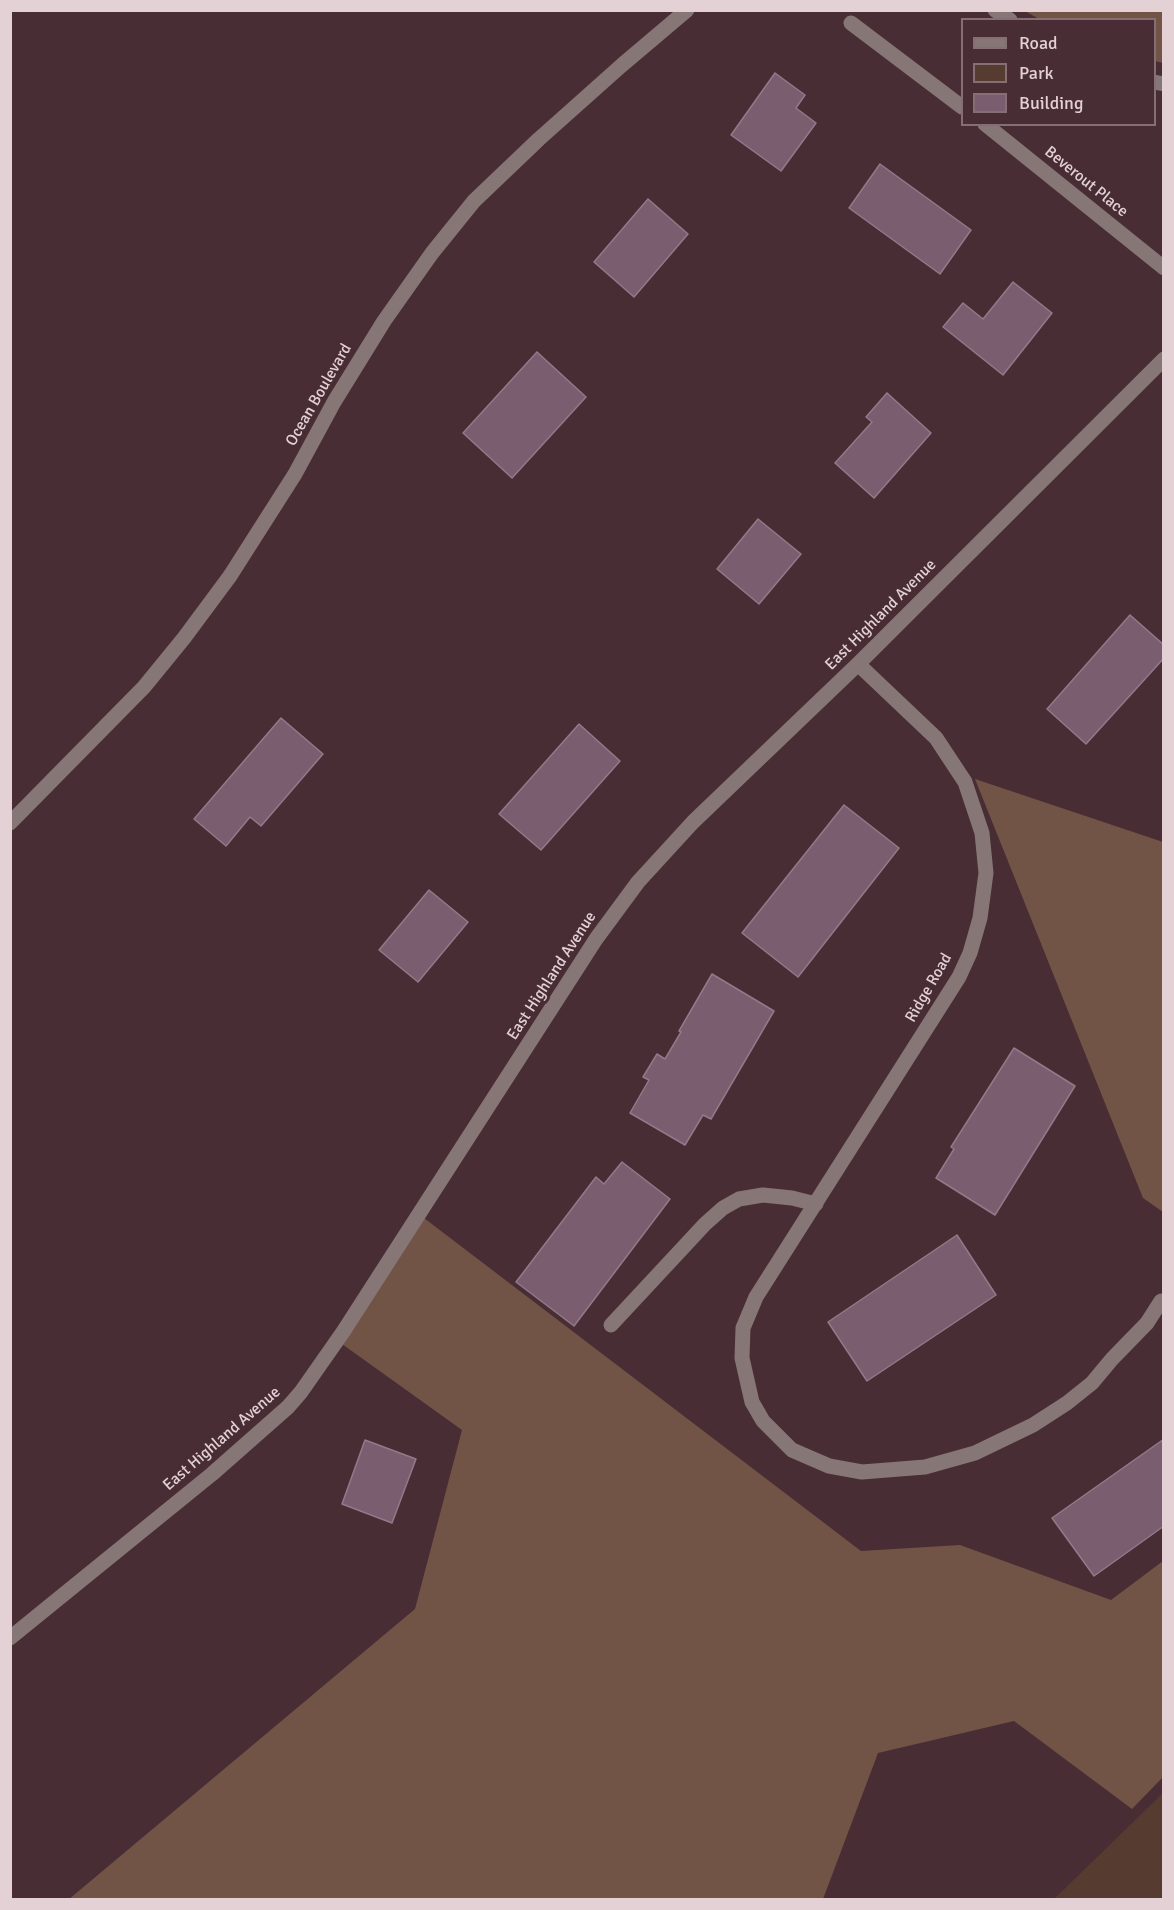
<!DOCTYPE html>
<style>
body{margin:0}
#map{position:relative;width:1174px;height:1910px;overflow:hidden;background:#482d34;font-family:Signika,sans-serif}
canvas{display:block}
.frame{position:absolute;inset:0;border:12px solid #e3d1d5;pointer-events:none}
.legend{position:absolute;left:961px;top:18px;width:195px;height:108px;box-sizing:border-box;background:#482d34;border:2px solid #866f74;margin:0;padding:8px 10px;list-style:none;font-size:18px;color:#e3d1d5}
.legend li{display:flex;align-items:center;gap:12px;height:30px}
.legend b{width:30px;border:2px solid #866f74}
</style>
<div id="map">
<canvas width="1174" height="1910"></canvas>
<div class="frame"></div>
<ul class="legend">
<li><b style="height:8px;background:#867675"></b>Road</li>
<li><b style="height:16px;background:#563b30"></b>Park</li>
<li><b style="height:16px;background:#7a5e70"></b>Building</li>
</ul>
</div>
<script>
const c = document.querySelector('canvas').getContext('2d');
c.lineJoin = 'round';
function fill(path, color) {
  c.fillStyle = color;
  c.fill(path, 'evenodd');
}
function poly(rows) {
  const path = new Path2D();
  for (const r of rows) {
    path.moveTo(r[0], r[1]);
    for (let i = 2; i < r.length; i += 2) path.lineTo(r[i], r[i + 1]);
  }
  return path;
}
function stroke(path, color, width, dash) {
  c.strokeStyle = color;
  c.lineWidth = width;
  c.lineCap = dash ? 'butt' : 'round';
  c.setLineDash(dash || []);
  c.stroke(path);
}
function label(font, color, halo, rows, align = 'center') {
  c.font = font + ' Signika,sans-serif';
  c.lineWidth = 6;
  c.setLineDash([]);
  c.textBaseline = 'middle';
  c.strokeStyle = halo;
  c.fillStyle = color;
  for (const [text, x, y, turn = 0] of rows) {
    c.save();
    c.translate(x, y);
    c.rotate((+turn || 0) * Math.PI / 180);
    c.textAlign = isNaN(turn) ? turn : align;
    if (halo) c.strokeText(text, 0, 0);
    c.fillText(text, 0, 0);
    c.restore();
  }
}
fill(poly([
 [1163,1793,1163,1899,1054,1899]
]), '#563b30');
fill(poly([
 [1025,11,1163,11,1163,63,1155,61,1154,20,1039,19],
 [975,779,1163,842,1163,1212,1143,1198],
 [420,1215,861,1551,960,1545,1111,1600,1163,1561,1163,1777,1132,1809,1014,1721,878,1753,823,1899,68,1900,415,1609,462,1430,335,1339]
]), '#725447');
const building = poly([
 [775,73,805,95,796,108,816,123,781,171,731,135,775,73],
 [880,164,971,230,940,274,849,208,880,164],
 [648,199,688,234,634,297,594,262,648,199],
 [1013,282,1052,313,1003,375,943,327,963,303,983,319,1013,282],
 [537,352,586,397,512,478,463,433,537,352],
 [887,393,931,433,874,498,835,463,872,422,866,417,887,393],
 [758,519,801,554,759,604,717,569,758,519],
 [1130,615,1164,645,1164,658,1086,744,1047,709,1130,615],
 [281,718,323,754,261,826,250,817,226,846,194,819,281,718],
 [579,724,620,761,541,850,499,814,579,724],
 [844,805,899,848,798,977,742,933,844,805],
 [429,890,468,922,418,982,379,950,429,890],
 [712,974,774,1011,711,1119,703,1115,685,1145,630,1113,649,1080,643,1077,657,1054,665,1059,681,1032,679,1031,712,974],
 [1014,1048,1075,1086,995,1215,936,1178,954,1149,951,1147,1014,1048],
 [622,1162,670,1199,574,1326,516,1282,596,1177,604,1184,622,1162],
 [957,1235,996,1295,867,1381,828,1322,957,1235],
 [1164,1439,1164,1526,1094,1576,1052,1518,1164,1439],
 [365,1440,416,1459,392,1523,342,1504,365,1440]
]);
fill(building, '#7a5e70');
stroke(building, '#937989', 1.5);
stroke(poly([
 [995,10,1010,20],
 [851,23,962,107],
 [1154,82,1164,84],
 [985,124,1164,268],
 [858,664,936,738,965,782,982,833,986,873,980,918,970,953,959,977,756,1297,743,1328,742,1358,752,1402,763,1421,792,1450,829,1466,862,1472,925,1467,975,1453,1033,1425,1067,1403,1092,1383,1112,1359,1147,1323,1161,1301],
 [10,823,144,687,184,638,230,576,295,474,334,402,384,321,432,253,474,201,539,139,622,65,687,10],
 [611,1325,705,1224,723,1208,739,1199,763,1195,792,1198,816,1204],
 [10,1638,212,1474,288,1407,301,1392,343,1332,596,939,638,882,693,822,858,664,1164,359]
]), '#867675', 15);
label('16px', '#e3d1d5', '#482d34', [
 ["Beverout Place",1086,182,39],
 ["Ocean Boulevard",319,395,-60],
 ["East Highland Avenue",881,615,-45],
 ["East Highland Avenue",552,976,-57],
 ["Ridge Road",929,988,-60],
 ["East Highland Avenue",222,1439,-41]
]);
</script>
